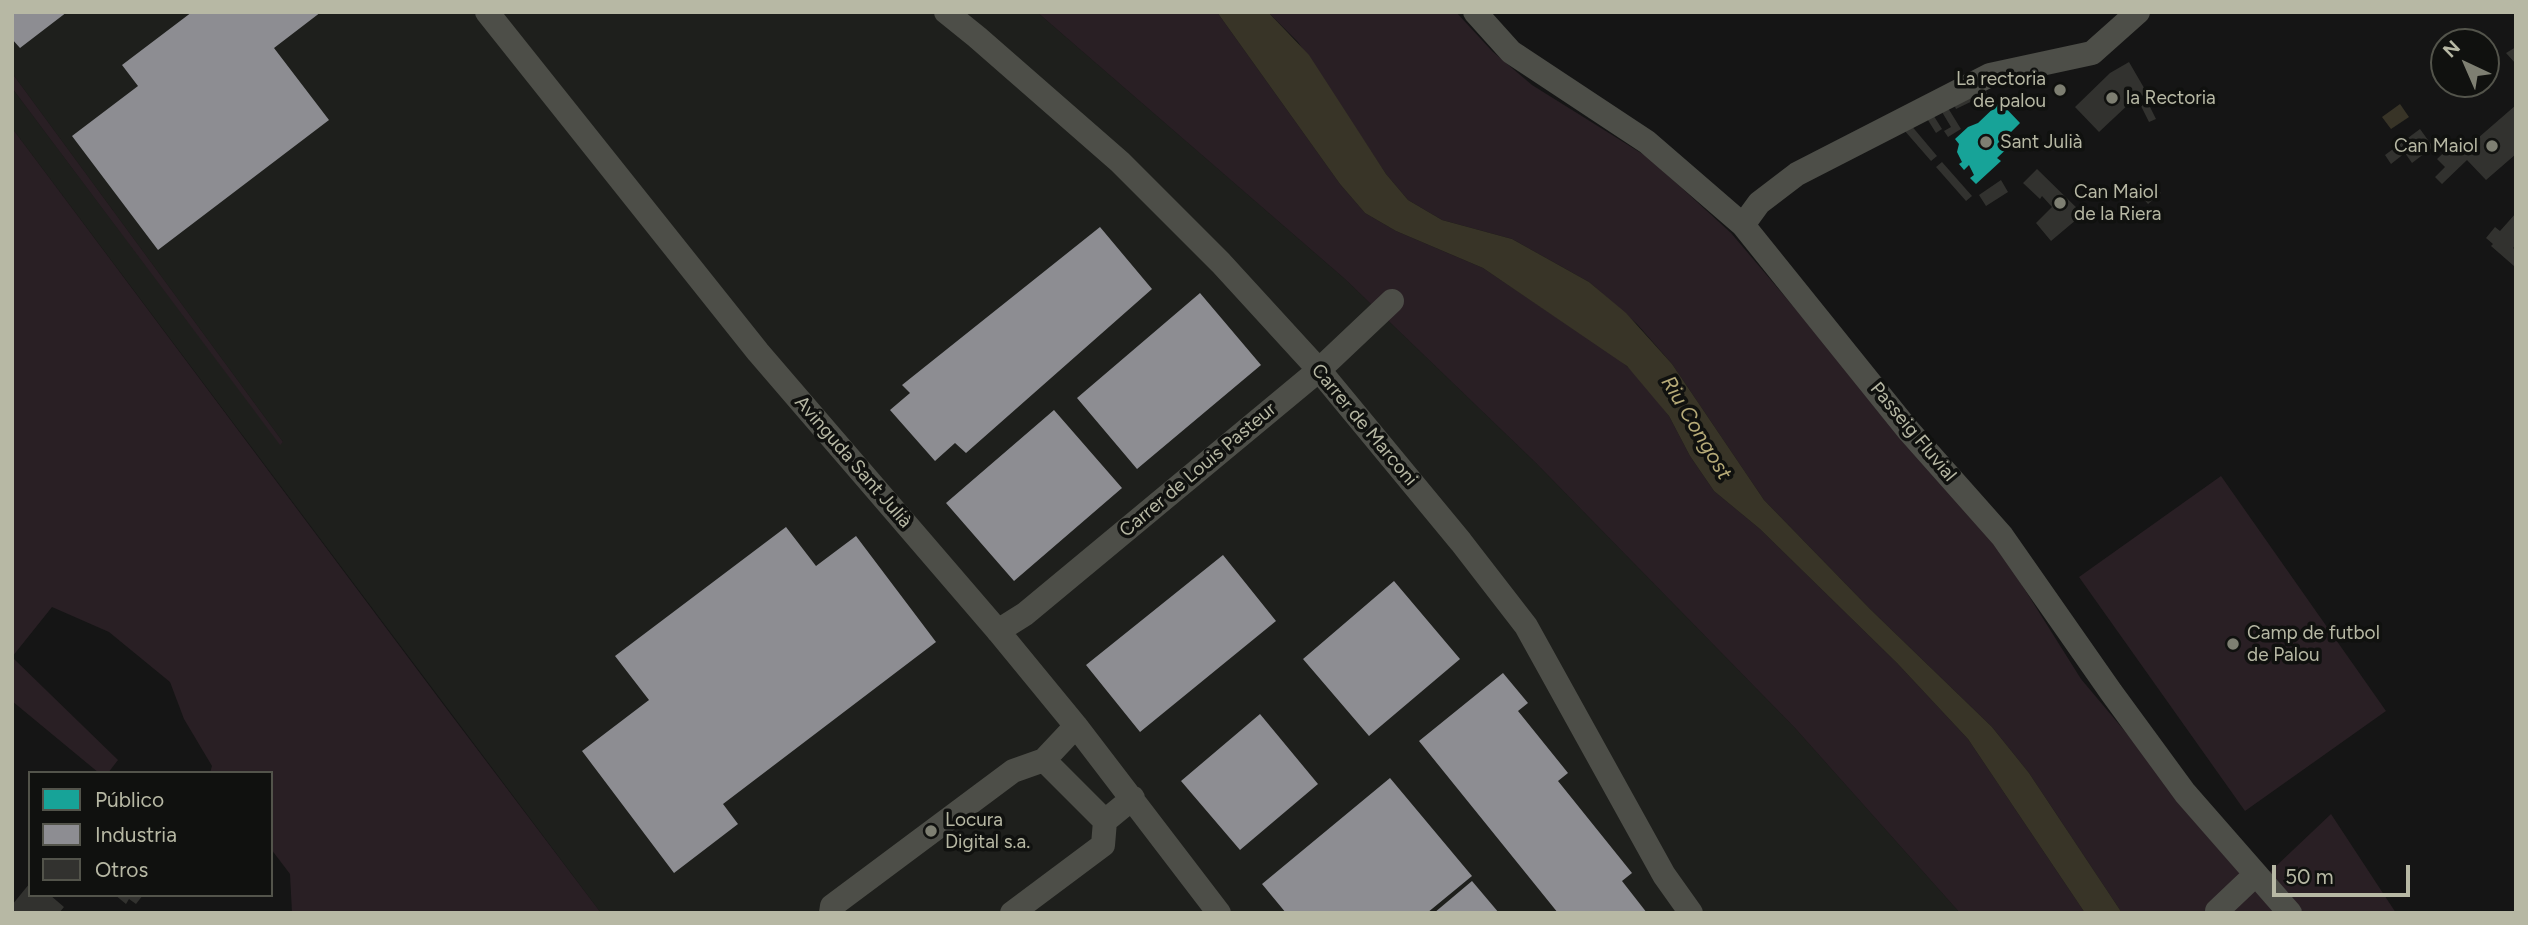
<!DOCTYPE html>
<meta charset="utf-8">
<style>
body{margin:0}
#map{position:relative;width:2528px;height:925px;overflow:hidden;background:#151515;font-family:Figtree,sans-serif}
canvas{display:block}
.frame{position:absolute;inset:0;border:14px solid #b7b8a4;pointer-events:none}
.legend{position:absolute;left:28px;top:771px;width:245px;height:126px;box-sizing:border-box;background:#10110f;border:2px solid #53544b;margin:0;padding:9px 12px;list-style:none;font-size:21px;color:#b7b8a4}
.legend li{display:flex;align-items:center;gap:14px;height:35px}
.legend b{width:35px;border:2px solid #53544b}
.north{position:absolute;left:2430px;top:28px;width:70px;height:70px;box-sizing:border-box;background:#10110f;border:2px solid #53544b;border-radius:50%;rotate:316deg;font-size:19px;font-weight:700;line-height:28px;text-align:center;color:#b7b8a4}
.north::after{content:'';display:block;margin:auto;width:24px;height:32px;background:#7e7f72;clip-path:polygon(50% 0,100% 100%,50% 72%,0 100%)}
.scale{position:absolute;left:2272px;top:865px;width:138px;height:32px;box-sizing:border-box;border:4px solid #b7b8a4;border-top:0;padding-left:9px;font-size:21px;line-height:24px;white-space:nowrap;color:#b7b8a4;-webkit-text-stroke:5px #10110f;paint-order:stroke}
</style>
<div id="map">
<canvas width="2528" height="925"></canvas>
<div class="frame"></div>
<ul class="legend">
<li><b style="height:19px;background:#17a398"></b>Público</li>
<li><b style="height:19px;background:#8d8d92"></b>Industria</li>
<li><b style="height:19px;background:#32322f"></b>Otros</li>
</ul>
<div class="north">N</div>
<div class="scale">50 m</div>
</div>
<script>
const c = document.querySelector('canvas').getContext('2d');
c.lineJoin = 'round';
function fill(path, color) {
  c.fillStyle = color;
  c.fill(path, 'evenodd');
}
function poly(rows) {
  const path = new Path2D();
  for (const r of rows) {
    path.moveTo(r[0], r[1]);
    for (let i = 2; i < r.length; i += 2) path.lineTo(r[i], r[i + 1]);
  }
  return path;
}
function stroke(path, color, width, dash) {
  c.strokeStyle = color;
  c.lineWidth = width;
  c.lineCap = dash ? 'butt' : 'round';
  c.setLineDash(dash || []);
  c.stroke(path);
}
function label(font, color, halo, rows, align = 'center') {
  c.font = font + ' Figtree,sans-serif';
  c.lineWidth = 7;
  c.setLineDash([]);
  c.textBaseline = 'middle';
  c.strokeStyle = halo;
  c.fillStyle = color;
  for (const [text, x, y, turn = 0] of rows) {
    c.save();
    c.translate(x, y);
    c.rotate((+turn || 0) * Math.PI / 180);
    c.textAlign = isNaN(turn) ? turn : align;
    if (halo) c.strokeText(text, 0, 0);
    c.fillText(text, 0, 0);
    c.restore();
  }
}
fill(poly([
 [12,12,1037,12,1345,279,1536,463,1795,728,1960,913,601,913,12,128,12,88,280,444,283,442,12,73]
]), '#1e1f1c');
fill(poly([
 [1037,12,1217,12,1340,184,1365,213,1396,231,1483,268,1620,360,1640,378,1669,416,1690,456,1714,491,1760,529,1897,663,1968,739,2085,913,1960,913,1795,728,1536,463,1345,279],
 [1268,12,1456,12,1492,51,1532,85,1649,158,1731,233,2000,550,2081,679,2255,886,2331,814,2396,913,2122,913,2029,773,1992,727,1870,609,1764,500,1672,364,1637,324,1589,282,1512,239,1442,220,1408,200,1386,174,1298,42],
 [12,73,283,442,280,445,12,88],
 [12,128,443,704,601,913,292,913,290,874,271,849,271,773,210,773,212,766,184,719,170,682,109,632,52,607,12,657],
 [2221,476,2386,711,2245,811,2079,577],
 [12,657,118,760,108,773,99,773,12,701]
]), '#291f24');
fill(poly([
 [1217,12,1268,12,1309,55,1386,174,1408,200,1442,220,1512,239,1589,282,1626,313,1672,364,1764,500,1870,609,1992,727,2029,773,2122,913,2085,913,1968,739,1897,663,1760,529,1714,491,1690,456,1669,416,1627,366,1483,268,1396,231,1365,213,1340,184],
 [2400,104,2409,117,2391,129,2382,117]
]), '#383427');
fill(poly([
 [2000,102,2020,123,2010,133,2016,140,1997,158,2001,161,1976,184,1970,178,1974,175,1969,165,1964,170,1959,164,1962,162,1957,152,1959,144,1955,139,1968,127,1978,123]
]), '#17a398');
fill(poly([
 [12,12,67,12,20,48,12,39],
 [192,12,321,12,274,48,329,120,158,250,72,136,138,86,122,65],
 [1100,227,1152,289,966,453,955,443,935,461,890,410,910,393,902,385],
 [1200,293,1261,365,1137,469,1077,398],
 [1054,410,1122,488,1014,581,946,503],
 [786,527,816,566,856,536,936,642,723,804,738,824,674,873,582,751,649,700,615,656],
 [1223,555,1276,621,1140,732,1086,665],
 [1394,581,1460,659,1369,736,1303,659],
 [1503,673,1528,703,1518,711,1568,773,1558,781,1632,873,1622,881,1647,913,1558,913,1419,741],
 [1260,714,1318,784,1240,850,1181,781],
 [1390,778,1472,876,1427,913,1286,913,1262,884],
 [1472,881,1499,913,1434,913]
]), '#8d8d92');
fill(poly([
 [2516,47,2516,64,2506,53],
 [2129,62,2147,93,2131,102,2099,132,2075,107,2110,73],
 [1985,87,1987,94,1956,109,1953,102],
 [2148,103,2156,119,2149,122,2141,106],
 [2516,105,2516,154,2486,180,2467,160,2442,184,2435,177,2445,167,2437,159,2455,142,2463,151],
 [1948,108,1961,129,1948,137,1944,131,1951,127,1942,112],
 [1932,113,1942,129,1936,133,1926,117],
 [1910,124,1937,156,1931,161,1904,130],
 [2420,129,2433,147,2412,163,2405,153,2391,164,2385,155],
 [1942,162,1972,196,1966,201,1936,167],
 [2037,169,2083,214,2051,241,2036,223,2052,207,2042,196,2040,199,2023,183],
 [2001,180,2008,192,1986,206,1979,195],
 [2154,184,2161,193,2148,204,2141,196],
 [2516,213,2516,245,2513,248,2516,250,2514,266,2491,246,2493,244,2486,238,2495,227,2500,231],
 [30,883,30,895,50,895,64,907,59,913,16,913,12,910,12,905],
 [115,895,143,895,136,904,129,899,126,904]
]), '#32322f');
stroke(poly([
 [487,12,758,352,998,631,1076,726,1219,913],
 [946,12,977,37,1120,162,1221,263,1319,370,1461,542,1526,626,1664,875,1691,913],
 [1475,12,1511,52,1647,142,1743,225,1908,430,2002,536,2111,692,2185,793,2290,913],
 [1743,225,1759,203,1797,174,1990,75,2092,53,2138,12],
 [998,631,1025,614,1319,370,1392,301],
 [1044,760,1105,821],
 [2217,911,2256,874],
 [831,913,832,906,1013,771,1044,760,1076,726],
 [1012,913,1103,845,1105,821,1133,798]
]), '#4d4e48', 24);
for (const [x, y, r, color] of [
 [2060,90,7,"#7e7f72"],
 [2112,98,7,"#7e7f72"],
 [1986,142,7,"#7e7f72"],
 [2492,146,7,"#7e7f72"],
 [2060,203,7,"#7e7f72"],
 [2233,644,7,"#7e7f72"],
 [931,831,7,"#7e7f72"]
]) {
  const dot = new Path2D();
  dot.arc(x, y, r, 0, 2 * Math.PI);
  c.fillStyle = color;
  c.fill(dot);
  stroke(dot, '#10110f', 2.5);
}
label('19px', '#b7b8a4', '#10110f', [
 ["La rectoria",2046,79,"right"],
 ["de palou",2046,101,"right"],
 ["la Rectoria",2126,98],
 ["Sant Julià",2000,142],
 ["Can Maiol",2478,146,"right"],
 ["Can Maiol",2074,192],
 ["de la Riera",2074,214],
 ["Camp de futbol",2247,633],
 ["de Palou",2247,655],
 ["Locura",945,820],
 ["Digital s.a.",945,842]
], 'left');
label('19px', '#b7b8a4', '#10110f', [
 ["Carrer de Marconi",1364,425,50],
 ["Passeig Fluvial",1913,432,50],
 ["Avinguda Sant Julià",853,462,49],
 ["Carrer de Louis Pasteur",1198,470,-40]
]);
label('italic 21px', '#b6aa77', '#10110f', [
 ["Riu Congost",1696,428,59]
]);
</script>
